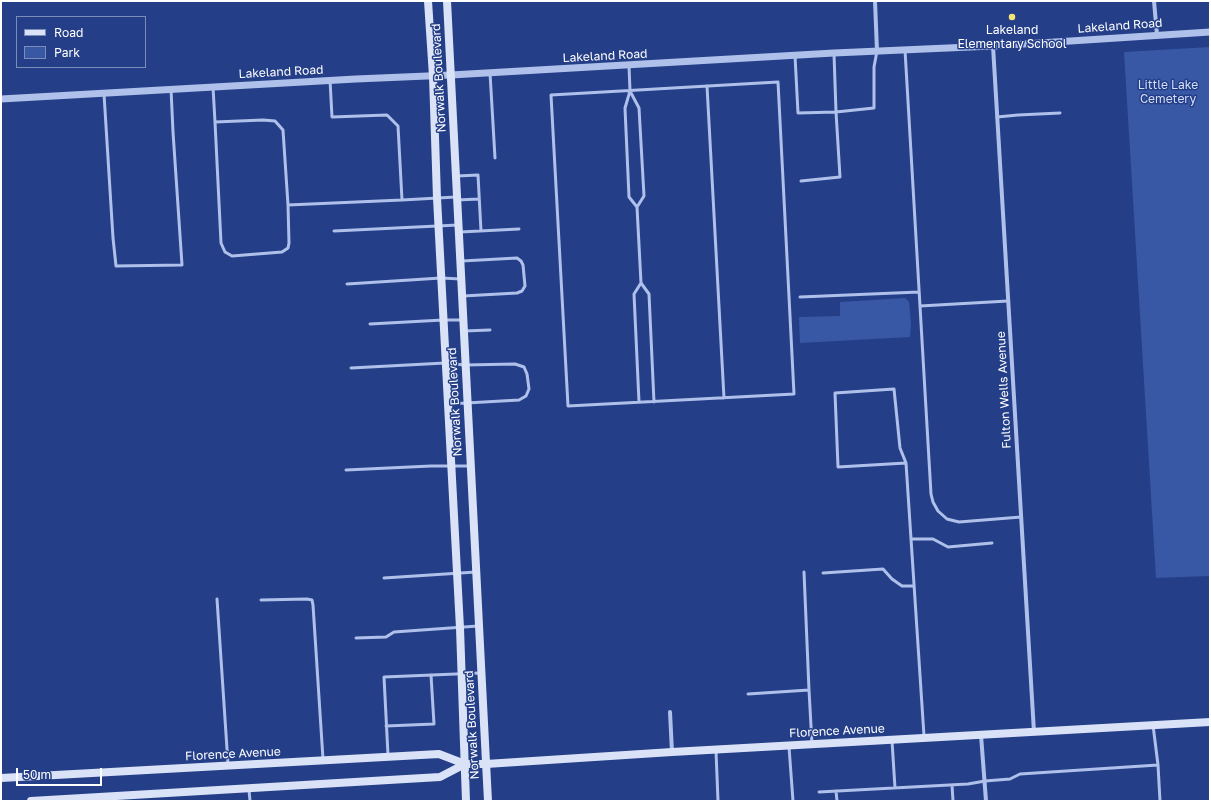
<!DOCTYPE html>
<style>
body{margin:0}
#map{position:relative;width:1211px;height:802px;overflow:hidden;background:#243f88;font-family:"Golos Text",sans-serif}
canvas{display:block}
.frame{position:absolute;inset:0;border:2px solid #fff;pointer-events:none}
.legend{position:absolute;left:16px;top:16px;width:130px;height:52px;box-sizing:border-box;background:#243f88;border:1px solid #7c8cb8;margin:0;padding:5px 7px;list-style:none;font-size:12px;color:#fff}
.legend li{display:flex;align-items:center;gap:8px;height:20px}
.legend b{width:20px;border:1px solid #7c8cb8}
.scale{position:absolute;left:16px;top:768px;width:86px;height:18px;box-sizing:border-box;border:2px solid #fff;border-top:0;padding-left:5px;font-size:12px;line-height:14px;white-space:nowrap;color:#fff;-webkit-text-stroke:3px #243f88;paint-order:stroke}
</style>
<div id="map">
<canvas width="1211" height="802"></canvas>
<div class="frame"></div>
<ul class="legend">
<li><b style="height:5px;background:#dae2f8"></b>Road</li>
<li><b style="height:11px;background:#3857a5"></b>Park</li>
</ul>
<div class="scale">50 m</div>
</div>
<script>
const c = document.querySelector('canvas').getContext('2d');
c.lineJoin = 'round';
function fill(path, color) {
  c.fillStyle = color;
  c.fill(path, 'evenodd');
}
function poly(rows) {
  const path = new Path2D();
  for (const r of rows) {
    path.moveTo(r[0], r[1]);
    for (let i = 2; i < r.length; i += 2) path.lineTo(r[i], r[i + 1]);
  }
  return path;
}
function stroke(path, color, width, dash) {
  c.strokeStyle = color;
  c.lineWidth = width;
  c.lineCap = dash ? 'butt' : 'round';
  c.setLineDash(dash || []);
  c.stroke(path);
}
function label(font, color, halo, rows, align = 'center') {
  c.font = font + ' "Golos Text",sans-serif';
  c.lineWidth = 3;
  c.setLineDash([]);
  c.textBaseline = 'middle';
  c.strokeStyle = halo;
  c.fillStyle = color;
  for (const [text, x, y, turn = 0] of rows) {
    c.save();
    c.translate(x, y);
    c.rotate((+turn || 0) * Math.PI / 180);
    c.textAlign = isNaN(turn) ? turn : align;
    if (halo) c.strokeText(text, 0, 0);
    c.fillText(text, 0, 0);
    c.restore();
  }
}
fill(poly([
 [1210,47,1210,576,1156,578,1124,52],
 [905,298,909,302,911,324,910,337,800,343,799,317,840,316,840,302]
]), '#3857a5');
stroke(poly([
 [905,50,931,494,933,502,938,511,947,519,959,522,1021,517],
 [795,56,798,113,836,112,834,54],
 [629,66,630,91,625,108,629,197,637,207],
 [490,73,495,158],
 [330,80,332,117,387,115,398,126,402,200,456,197],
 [778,82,794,394,568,406,551,95,778,82],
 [707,86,724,398],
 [213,87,215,122,263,120,275,121,283,130,288,205,402,200],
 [630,91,639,108,644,196,637,207,641,283,634,294,639,402],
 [104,94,113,238,116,266,182,265,173,132,171,89],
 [997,117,1018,115,1060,113],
 [215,122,221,243,225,252,232,256,282,252,288,248,289,243,288,205],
 [457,176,478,175,481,231],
 [801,181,840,177,836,112,874,108,874,67,877,51],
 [457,200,479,199],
 [334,231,458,225],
 [460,232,519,229],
 [462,261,517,258,521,261,523,265,525,286,522,291,517,293,463,296],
 [641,283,649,294,654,402],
 [347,284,441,278,461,279],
 [800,297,919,292],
 [920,306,1008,301],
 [370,324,443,320,463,320],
 [464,331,490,330],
 [351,368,445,363,465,365,515,364,524,367,527,374,529,389,526,396,519,400,449,404],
 [906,463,838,467,835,393,894,389,900,448,906,463,924,736],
 [346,470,431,466,470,466],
 [911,539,933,539,948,547,992,543],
 [804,572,809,690],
 [823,573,883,569,892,579,902,586,914,586],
 [384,578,476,572],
 [217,599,228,764],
 [261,600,307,599,312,600,313,605,323,759],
 [356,638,386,637,394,632,478,626],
 [748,694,809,690,812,744],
 [1153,725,1158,765,1160,801],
 [386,726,434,724,431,675],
 [892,741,895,788],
 [789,747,793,801],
 [716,751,718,801],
 [388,755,384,677,480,673],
 [952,785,953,801],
 [249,790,250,801],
 [836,791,837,801],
 [819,792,968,784,985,781,1010,779,1020,774,1158,765]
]), '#afc0ea', 3);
stroke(poly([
 [875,1,877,51],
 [1154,1,1157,35],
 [993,46,1034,732],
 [670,712,672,752],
 [981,735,986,801]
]), '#afc0ea', 4);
stroke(poly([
 [1,99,356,79,451,75,834,53,993,46,1210,32]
]), '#afc0ea', 7);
stroke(poly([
 [428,1,433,76,437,198,460,628,466,801],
 [447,1,488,801],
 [1,778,439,754,465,764,486,764,672,752,1210,722],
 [31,801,440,777,465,764]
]), '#dae2f8', 8);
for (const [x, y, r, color] of [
 [1012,17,4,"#f4e572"]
]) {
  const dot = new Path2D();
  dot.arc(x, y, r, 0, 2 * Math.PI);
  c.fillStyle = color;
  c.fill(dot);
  stroke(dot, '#243f88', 1.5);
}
label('12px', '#fff', '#243f88', [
 ["Lakeland Road",1120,26,-4],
 ["Lakeland Road",605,56,-3],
 ["Lakeland Road",281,72,-3],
 ["Norwalk Boulevard",439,78,-93],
 ["Fulton Wells Avenue",1004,390,-93],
 ["Norwalk Boulevard",455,402,-93],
 ["Norwalk Boulevard",472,725,-93],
 ["Florence Avenue",837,731,-3],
 ["Florence Avenue",233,754,-3]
]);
label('12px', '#fff', '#243f88', [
 ["Lakeland",1012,30],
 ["Elementary School",1012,44]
]);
label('12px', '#d4def7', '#243f88', [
 ["Little Lake",1168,85],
 ["Cemetery",1168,99]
]);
</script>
